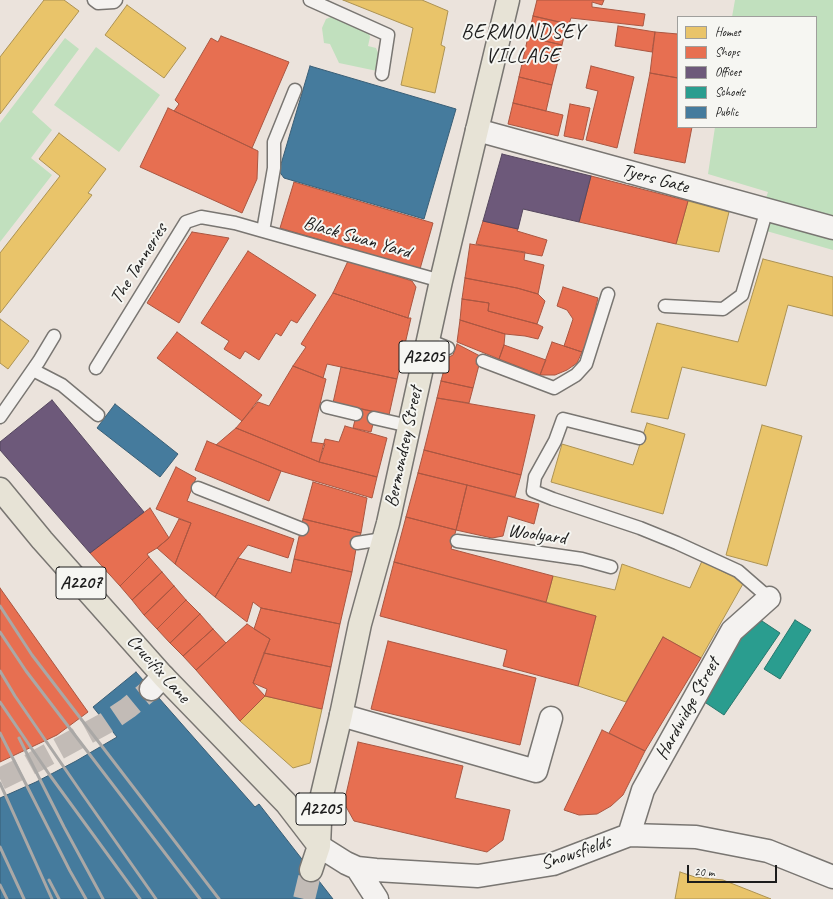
<!DOCTYPE html>
<style>
body{margin:0}
#map{position:relative;width:833px;height:899px;overflow:hidden;background:#ebe3dc;font-family:Caveat,sans-serif}
canvas{display:block}
.legend{position:absolute;left:677px;top:16px;width:140px;height:112px;box-sizing:border-box;background:#f6f6f2;border:1px solid #9f9f9c;margin:0;padding:5px 7px;list-style:none;font-size:12px;color:#1c1c1c}
.legend li{display:flex;align-items:center;gap:8px;height:20px}
.legend b{width:20px;border:1px solid #9f9f9c}
.scale{position:absolute;left:687px;top:865px;width:90px;height:18px;box-sizing:border-box;border:2px solid #1c1c1c;border-top:0;padding-left:5px;font-size:12px;line-height:14px;white-space:nowrap;color:#1c1c1c;-webkit-text-stroke:3px #f6f6f2;paint-order:stroke}
</style>
<div id="map">
<canvas width="833" height="899"></canvas>
<ul class="legend">
<li><b style="height:11px;background:#e9c46a"></b>Homes</li>
<li><b style="height:11px;background:#e76f51"></b>Shops</li>
<li><b style="height:11px;background:#6d597a"></b>Offices</li>
<li><b style="height:11px;background:#2a9d8f"></b>Schools</li>
<li><b style="height:11px;background:#457b9d"></b>Public</li>
</ul>
<div class="scale">20 m</div>
</div>
<script>
const c = document.querySelector('canvas').getContext('2d');
c.lineJoin = 'round';
function fill(path, color) {
  c.fillStyle = color;
  c.fill(path, 'evenodd');
}
function poly(rows) {
  const path = new Path2D();
  for (const r of rows) {
    path.moveTo(r[0], r[1]);
    for (let i = 2; i < r.length; i += 2) path.lineTo(r[i], r[i + 1]);
  }
  return path;
}
function stroke(path, color, width, dash) {
  c.strokeStyle = color;
  c.lineWidth = width;
  c.lineCap = dash ? 'butt' : 'round';
  c.setLineDash(dash || []);
  c.stroke(path);
}
function label(font, color, halo, rows, align = 'center') {
  c.font = font + ' Caveat,sans-serif';
  c.lineWidth = 4;
  c.setLineDash([]);
  c.textBaseline = 'middle';
  c.strokeStyle = halo;
  c.fillStyle = color;
  for (const [text, x, y, turn = 0] of rows) {
    c.save();
    c.translate(x, y);
    c.rotate((+turn || 0) * Math.PI / 180);
    c.textAlign = isNaN(turn) ? turn : align;
    if (halo) c.strokeText(text, 0, 0);
    c.fillText(text, 0, 0);
    c.restore();
  }
}
fill(poly([
 [735,0,833,0,833,250,756,228,768,192,708,174,715,127,816,127,816,17,732,17],
 [333,16,368,30,370,37,368,46,376,48,381,60,377,71,339,63,330,44,324,43,322,28,326,19],
 [65,38,79,49,32,112,52,130,31,158,52,175,0,242,0,123],
 [96,47,160,95,119,152,54,105]
]), '#c1e0be');
const homes = poly([
 [44,0,64,0,79,11,0,114,0,57,44,0],
 [343,0,422,0,448,11,441,45,445,47,435,93,401,85,413,28,343,0],
 [127,5,186,48,164,78,105,35,127,5],
 [59,133,106,169,88,193,92,195,0,313,0,253,60,176,39,159,59,133],
 [688,201,729,212,719,252,676,244,688,201],
 [763,259,833,277,833,316,788,305,766,386,682,367,668,419,631,412,657,323,738,342,763,259],
 [0,319,29,341,8,369,0,363,0,319],
 [647,423,685,434,663,514,551,482,562,444,633,465,647,423],
 [762,425,802,436,767,566,726,555,762,425],
 [702,561,744,582,701,658,663,637,626,702,578,686,596,616,546,602,553,576,615,590,622,564,690,588,702,561],
 [265,696,322,709,310,763,293,768,240,721,265,696],
 [680,872,695,877,723,880,771,899,675,899,680,872]
]);
fill(homes, '#e9c46a');
stroke(homes, '#ac9253', 1);
const shops = poly([
 [537,0,604,0,602,5,592,2,592,7,645,14,643,26,571,18,569,24,533,16,537,0],
 [533,16,567,24,562,45,528,37,533,16],
 [618,26,655,32,652,52,615,46,618,26],
 [655,32,678,34,678,78,650,73,655,32],
 [221,36,289,62,252,148,174,111,179,104,175,100,211,38,218,42,221,36],
 [528,37,562,45,552,85,519,77,528,37],
 [591,66,634,77,617,148,586,140,598,91,586,88,591,66],
 [650,73,678,78,678,127,692,127,685,163,634,153,650,73],
 [519,77,552,85,546,111,513,103,519,77],
 [513,103,563,115,558,136,508,124,513,103],
 [570,104,590,108,583,140,564,136,570,104],
 [168,108,258,151,257,179,242,213,140,167,168,108],
 [591,176,688,201,676,244,579,222,591,176],
 [294,182,433,223,420,269,280,228,294,182],
 [483,221,518,229,517,231,547,240,542,256,476,244,483,221],
 [192,232,229,238,179,323,147,303,192,232],
 [470,244,525,252,524,260,544,265,538,294,517,288,465,278,470,244],
 [248,251,316,295,297,323,291,320,281,336,276,333,259,360,245,351,240,359,224,349,229,341,201,323,248,251],
 [348,261,412,281,416,287,408,318,333,293,348,261],
 [465,278,517,288,538,294,545,301,537,324,488,311,489,303,462,299,465,278],
 [563,287,598,298,588,339,582,352,564,346,573,319,567,310,557,306,563,287],
 [333,293,408,318,411,318,397,379,327,364,323,378,293,366,306,347,301,344,333,293],
 [462,299,489,303,488,311,537,324,543,327,538,339,525,336,505,334,460,320,462,299],
 [460,320,505,334,504,345,499,359,457,342,460,320],
 [177,332,262,395,242,421,157,358,177,332],
 [552,342,582,352,577,363,567,370,555,375,540,375,552,342],
 [457,344,480,356,476,364,479,365,473,388,441,381,447,358,453,355,457,344],
 [504,345,546,360,540,375,499,359,504,345],
 [293,366,326,379,311,442,325,444,319,462,236,428,258,402,269,406,293,366],
 [341,367,397,379,389,415,333,403,341,367],
 [441,381,473,388,469,403,437,398,441,381],
 [437,398,535,415,521,475,424,450,437,398],
 [358,408,376,412,371,432,353,428,358,408],
 [345,426,387,438,377,477,319,462,325,439,339,442,345,426],
 [236,428,319,462,377,477,372,498,281,471,216,445,236,428],
 [207,441,281,471,269,501,195,470,207,441],
 [424,450,521,475,515,497,418,473,424,450],
 [176,467,196,478,187,501,294,539,288,558,248,545,238,558,215,597,175,564,191,523,156,509,176,467],
 [418,473,467,485,456,530,406,517,418,473],
 [313,482,367,498,361,533,303,519,313,482],
 [467,485,539,504,534,524,508,516,503,536,492,538,456,530,467,485],
 [150,508,169,538,157,548,147,554,149,557,120,586,90,553,150,508],
 [406,517,456,530,451,549,553,576,546,602,394,562,406,517],
 [179,519,191,523,175,564,157,548,169,538,179,519],
 [303,519,361,533,357,543,352,572,294,559,303,519],
 [149,557,162,572,132,600,120,586,149,557],
 [238,558,291,573,294,559,352,572,340,624,261,608,253,602,247,622,215,597,238,558],
 [394,562,596,616,578,686,503,666,507,650,380,616,394,562],
 [162,572,174,586,144,615,132,600,162,572],
 [174,586,186,600,157,629,144,615,174,586],
 [0,588,88,712,57,735,0,762,0,588],
 [186,600,200,614,170,643,157,629,186,600],
 [261,608,340,624,331,667,264,653,270,639,254,629,261,608],
 [200,614,213,629,183,656,170,643,200,614],
 [247,624,270,639,253,683,265,696,240,721,196,670,247,624],
 [213,629,226,643,196,670,183,656,213,629],
 [663,637,701,658,645,751,609,733,663,637],
 [388,641,536,678,520,745,371,709,388,641],
 [264,653,331,667,322,709,265,696,267,689,253,683,264,653],
 [602,730,645,751,623,795,611,806,597,814,579,815,564,810,602,730],
 [358,742,463,766,455,798,510,810,503,840,487,852,354,821,344,803,358,742]
]);
fill(shops, '#e76f51');
stroke(shops, '#aa5641', 1);
const offices = poly([
 [502,154,591,176,579,222,523,209,518,229,483,221,502,154],
 [52,400,144,512,90,553,0,450,0,442,52,400]
]);
fill(offices, '#6d597a');
stroke(offices, '#55475e', 1);
const schools = poly([
 [795,620,811,630,780,679,764,669,795,620],
 [762,621,780,633,724,715,700,699,735,638,762,621]
]);
fill(schools, '#2a9d8f');
stroke(schools, '#26766c', 1);
const public = poly([
 [310,66,456,109,424,219,284,178,279,171,310,66],
 [115,404,178,454,160,477,97,428,115,404],
 [136,672,255,807,259,804,333,899,0,899,0,798,36,782,76,761,117,737,93,707,136,672]
]);
fill(public, '#457b9d');
stroke(public, '#395e76', 1);
stroke(poly([
 [0,779,27,766,106,723,128,708,151,689]
]), '#c2bbb6', 22, [22, 11]);
stroke(poly([
 [304,899,311,870]
]), '#c2bbb6', 22, [22, 11]);
const lane = poly([
 [94,0,98,3,114,2,116,0],
 [310,0,388,35,382,74],
 [295,90,274,142,274,168,263,231,441,281],
 [665,306,723,309,742,295,767,209],
 [428,340,448,348],
 [483,361,554,388,576,375,586,364,608,294],
 [96,368,186,222,201,217,235,223,263,231],
 [33,370,62,385,98,415],
 [327,407,356,414],
 [0,417,39,361,54,336],
 [374,418,409,426],
 [639,438,563,419,555,441,535,477,533,491,553,499,640,528,677,543,738,571,769,598],
 [198,488,302,529],
 [457,541,582,559,611,567],
 [357,543,383,539]
]);
const street = poly([
 [477,130,833,228],
 [151,689,163,676],
 [341,715,536,771,551,718],
 [629,835,643,790,732,631,769,598],
 [319,846,346,863,357,868,376,870,478,876,553,864,629,835,696,837,768,851,833,877],
 [357,868,377,899]
]);
const primary = poly([
 [0,489,42,540,163,676,286,803,319,846],
 [311,870,319,846,321,799,341,715,360,624,388,523,441,281,508,0]
]);
stroke(lane, '#797672', 15);
stroke(street, '#797672', 25);
stroke(primary, '#797672', 25);
stroke(lane, '#f4f2f0', 12);
stroke(street, '#f4f2f0', 22);
stroke(primary, '#e7e3d6', 22);
stroke(poly([
 [0,606,32,655,219,899],
 [0,632,26,671,200,899],
 [0,671,15,696,83,795,156,899],
 [0,702,49,774,140,899],
 [0,733,70,871,86,899],
 [19,738,64,827,103,899],
 [0,783,52,899],
 [0,847,24,899],
 [49,880,59,899],
 [0,885,7,899]
]), '#aaa8a6', 3);
for (const [x, y, w] of [
 [424,357,50],
 [81,583,50],
 [321,809,50]
]) {
  const box = new Path2D();
  box.roundRect(x - w / 2, y - 16, w, 32, 3);
  c.fillStyle = '#f6f6f2';
  c.fill(box);
  stroke(box, '#1c1c1c', 1);
}
label('bold 18px', '#1c1c1c', null, [
 ["A2205",424,357],
 ["A2207",81,583],
 ["A2205",321,809]
]);
label('19px', '#1c1c1c', '#f6f6f2', [
 ["Tyers Gate",655,179,15],
 ["Black Swan Yard",357,238,16],
 ["The Tanneries",139,264,-58],
 ["Bermondsey Street",404,447,-78],
 ["Woolyard",537,535,8],
 ["Crucifix Lane",158,669,48],
 ["Hardwidge Street",688,709,-61],
 ["Snowsfields",576,853,-19]
]);
c.letterSpacing = '1px';
label('21px', '#1c1c1c', '#f6f6f2', [
 ["BERMONDSEY",523,32],
 ["VILLAGE",523,56]
]);
c.letterSpacing = '0px';
</script>
